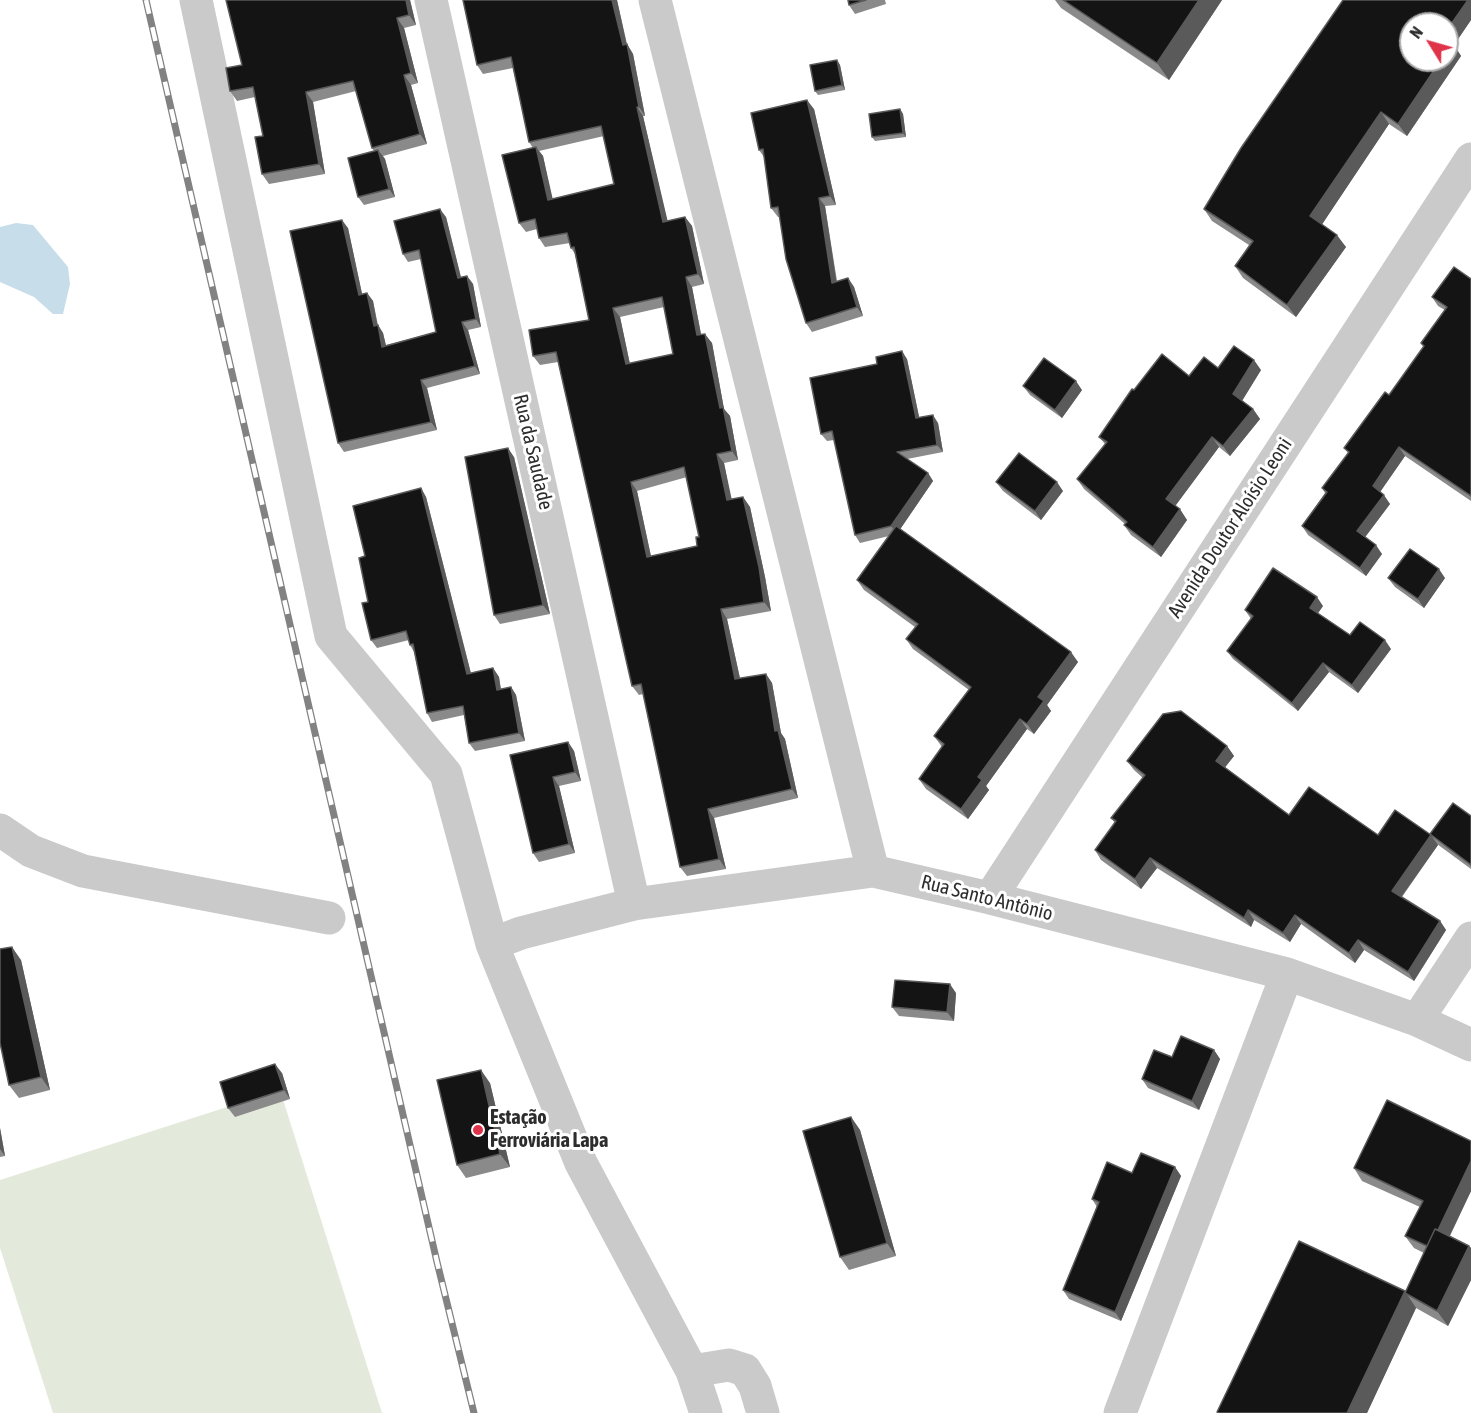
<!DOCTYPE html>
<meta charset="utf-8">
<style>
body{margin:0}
#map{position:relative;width:1471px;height:1413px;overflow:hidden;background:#fff;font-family:"Asap Condensed",sans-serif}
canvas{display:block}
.north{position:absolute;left:1399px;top:12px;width:60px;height:60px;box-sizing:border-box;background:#fff;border:2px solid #ababab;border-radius:50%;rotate:307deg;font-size:16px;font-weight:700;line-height:24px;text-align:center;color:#2d2d2d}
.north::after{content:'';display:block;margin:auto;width:21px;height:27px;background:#df334a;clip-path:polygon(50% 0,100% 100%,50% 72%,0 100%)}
</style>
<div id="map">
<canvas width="1471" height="1413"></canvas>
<div class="north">N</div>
</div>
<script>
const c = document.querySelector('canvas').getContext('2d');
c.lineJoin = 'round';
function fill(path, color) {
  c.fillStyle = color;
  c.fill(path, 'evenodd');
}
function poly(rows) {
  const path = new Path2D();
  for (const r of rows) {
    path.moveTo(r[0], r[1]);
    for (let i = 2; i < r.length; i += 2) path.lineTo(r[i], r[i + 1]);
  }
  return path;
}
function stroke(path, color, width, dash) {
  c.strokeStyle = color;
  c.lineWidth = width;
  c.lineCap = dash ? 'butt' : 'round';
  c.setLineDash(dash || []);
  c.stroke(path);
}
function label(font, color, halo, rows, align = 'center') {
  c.font = font + ' "Asap Condensed",sans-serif';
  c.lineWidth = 6;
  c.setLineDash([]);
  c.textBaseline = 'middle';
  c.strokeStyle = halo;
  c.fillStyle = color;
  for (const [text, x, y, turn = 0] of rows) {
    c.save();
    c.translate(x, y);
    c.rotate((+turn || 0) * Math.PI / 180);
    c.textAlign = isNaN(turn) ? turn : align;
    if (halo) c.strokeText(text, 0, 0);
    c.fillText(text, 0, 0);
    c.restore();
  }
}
fill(poly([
 [280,1090,382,1413,53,1413,0,1248,0,1180]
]), '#e4eadb');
fill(poly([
 [16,223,33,225,68,267,70,284,63,314,53,314,34,297,0,282,0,227]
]), '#c7deea');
stroke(poly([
 [196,0,331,636,446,774,492,944,581,1163,692,1371],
 [431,0,634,904],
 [655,0,873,871],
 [0,830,31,851,83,871,329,918],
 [990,898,1471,159],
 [492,944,521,933,634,904,873,871,990,898,1287,974,1417,1020,1471,1045],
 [1417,1020,1471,938],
 [706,1413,692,1371,729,1365,745,1370,755,1386,763,1413],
 [1120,1413,1287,974]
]), '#cacaca', 33);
const rail = poly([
 [146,0,437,1262,474,1413]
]);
stroke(rail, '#828282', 7);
stroke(rail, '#fff', 4.5, [14]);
fill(poly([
 [410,0,416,25,404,28,418,83,411,85,427,144,383,156,385,159,395,197,364,205,358,197,374,151,372,148,356,91,313,102,325,174,269,184,262,174,263,136,255,97,237,101,230,91],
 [463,0,617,0,627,44,633,54,645,116,643,116,667,221,685,217,692,226,704,284,692,287,701,334,712,343,724,409,730,416,738,460,724,463,731,500,743,497,750,507,765,577,771,611,727,619,740,678,766,674,772,683,781,733,785,739,798,798,714,818,726,869,687,876,680,867,643,694,639,695,632,686,558,362,540,365,533,356,589,320,575,254,571,248,570,243,545,247,539,238,537,229,526,232,519,223,533,148,529,142,513,68,483,74,477,65],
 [604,136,614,184,552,199,543,156,539,151],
 [664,307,673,354,630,364,620,317],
 [687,477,699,537,697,546,651,556,637,491],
 [848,0,885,0,886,4,855,14,849,5],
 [1055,0,1222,0,1169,80,1061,8],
 [1471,0,1471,20,1454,45,1461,56,1407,136,1389,124,1322,224,1346,247,1296,317,1243,278,1235,266,1249,245,1212,221,1204,209],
 [837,60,840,65,845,90,818,95,815,91],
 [814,109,836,205,825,206,837,281,848,278,854,287,863,316,812,332,806,323,779,217,778,217,771,208,764,157,759,150],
 [900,109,903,114,906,137,875,141,872,137],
 [446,217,461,277,467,276,473,284,481,327,468,330,480,374,427,388,437,430,344,452,338,443,348,228,362,294,367,293,373,301,378,325,383,333,386,345,436,332,421,259,408,262,403,254],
 [1471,279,1471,501,1405,456,1380,492,1390,504,1365,537,1382,554,1366,576,1308,535,1302,526,1325,493,1322,488,1348,453,1344,448,1389,395,1424,347,1421,343,1445,310,1438,306,1432,297],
 [907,359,919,417,938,423,943,452,907,459,928,473,933,481,900,529,1078,662,1047,705,1051,711,1034,734,1027,729,986,786,989,790,968,819,926,789,919,779,942,747,934,736,969,690,913,649,906,639,915,627,864,590,857,580,889,536,860,543,855,535,834,440,827,441,821,434],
 [1218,368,1261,370,1242,401,1253,409,1260,419,1230,456,1219,447,1175,506,1187,520,1161,557,1131,535,1124,525,1125,524,1084,489,1077,479,1105,444,1099,437,1134,390],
 [1023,386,1082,390,1062,418,1030,395],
 [514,457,550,614,500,624,494,615],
 [996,482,1063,491,1041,520,1003,491],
 [421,488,426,497,471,673,493,668,499,677,501,689,511,687,516,695,525,741,475,751,469,743,464,715,432,722,427,713,414,652,410,645,409,640,377,648,371,640,365,556],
 [1388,578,1445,578,1424,608,1395,587],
 [1323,606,1318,613,1350,635,1391,649,1358,693,1329,672,1298,711,1233,659,1227,651,1251,619,1245,610],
 [568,742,574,751,581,781,559,786,575,853,539,862,533,853,510,755],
 [1227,746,1234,756,1225,767,1289,815,1378,835,1430,835,1471,816,1471,869,1437,844,1438,845,1402,897,1440,921,1446,930,1414,981,1364,950,1355,963,1301,924,1290,942,1254,920,1251,927,1157,868,1141,889,1101,860,1095,850,1115,823,1111,818,1143,778,1134,770,1127,761],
 [21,960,50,1090,19,1098,9,1085],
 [956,993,954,1021,899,1016,892,1007],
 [1214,1050,1220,1059,1199,1110,1148,1088,1142,1079,1172,1057],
 [282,1073,290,1099,235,1117,228,1108],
 [490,1083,510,1167,466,1178,457,1165],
 [851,1117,860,1130,896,1256,849,1270,840,1257],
 [0,1128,5,1156,0,1157],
 [1471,1141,1471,1191,1450,1236,1469,1246,1471,1248,1471,1280,1448,1326,1416,1308,1367,1413,1218,1413,1217,1412,1405,1293,1424,1253,1414,1248,1405,1236,1420,1207,1362,1181,1354,1168],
 [1175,1167,1181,1176,1121,1321,1069,1299,1063,1290,1097,1207,1092,1199,1132,1173]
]), '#8a8a8a');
fill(poly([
 [406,0,410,0,416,25,409,15],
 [612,0,617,0,627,46,627,44,633,54,645,116,639,107,623,45],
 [1199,0,1222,0,1169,80,1157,63],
 [1468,0,1471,0,1471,20,1454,45,1461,56,1407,136,1398,124,1441,60,1447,60,1447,30],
 [397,18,404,28,418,83,411,73],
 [837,60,840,65,845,90,842,85],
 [404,75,411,85,427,144,420,134],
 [306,92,313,102,325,174,319,164],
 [807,100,814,109,836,205,830,196],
 [637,107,643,116,670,231,663,222],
 [900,109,903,114,906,137,903,133],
 [1381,112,1389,124,1319,229,1310,216],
 [536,147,543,156,555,209,548,200],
 [378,150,385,159,395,197,389,189],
 [819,198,825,206,838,292,832,283],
 [440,209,446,217,463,286,458,278],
 [685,217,692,226,704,284,698,274],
 [342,220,348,228,364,303,359,295],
 [1337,235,1346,247,1296,317,1287,305],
 [467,276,473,284,481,327,476,319],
 [686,277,692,287,703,345,697,335],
 [848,278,854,287,863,316,857,307],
 [367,293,373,301,379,334,374,326],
 [613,308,620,317,632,374,626,364],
 [462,322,468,330,480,374,475,366],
 [378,325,383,333,388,355,382,347],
 [705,334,712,343,724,409,730,416,738,460,732,451,720,408],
 [902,351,907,359,921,426,916,418],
 [1254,360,1261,370,1240,404,1233,394],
 [421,380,427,388,437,430,431,422],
 [1076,381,1082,390,1062,418,1055,410],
 [1253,409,1260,419,1230,456,1223,446],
 [933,415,938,423,943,452,937,445],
 [1212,437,1219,447,1173,509,1166,499],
 [1399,447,1405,456,1378,495,1373,486],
 [508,448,514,457,550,614,543,605],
 [717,454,724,463,734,510,727,500],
 [928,473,933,481,897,534,891,526],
 [631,482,637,491,653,566,647,557],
 [1057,482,1063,491,1041,520,1035,511],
 [421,488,426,497,473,682,467,674],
 [1384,495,1390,504,1363,540,1357,531],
 [743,497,750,507,765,577,771,611,764,602],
 [1180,509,1187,520,1161,557,1153,547],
 [1376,545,1382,554,1366,576,1360,568],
 [1439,569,1445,578,1424,608,1418,599],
 [1317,597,1323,606,1316,616,1310,608],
 [721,609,727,619,742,688,735,679],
 [1385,640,1391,649,1358,693,1352,685],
 [1071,652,1078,662,1047,705,1051,711,1034,734,1027,724,1038,697],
 [1323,663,1329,672,1298,711,1292,703],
 [493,668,499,677,502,698,497,690],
 [766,674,772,683,781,733,785,739,798,798,792,789,775,731],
 [511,687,516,695,525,741,519,733],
 [1020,719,1027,729,986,786,989,790,968,819,961,809,978,777],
 [568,742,574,751,581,781,575,772],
 [1227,746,1234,756,1223,770,1216,761],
 [553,777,559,786,575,853,569,844],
 [708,809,714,818,726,869,719,859],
 [1431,835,1438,845,1399,900,1392,891],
 [1150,858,1157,868,1141,889,1135,879],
 [1248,910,1254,920,1251,927,1244,918],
 [1295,915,1301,924,1290,942,1283,933],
 [1440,921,1446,930,1414,981,1408,972],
 [1358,940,1364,950,1355,963,1349,953],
 [12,947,21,960,50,1090,41,1077],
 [950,984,956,993,954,1021,947,1012],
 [1214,1050,1220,1059,1199,1110,1192,1101],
 [275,1064,282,1073,290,1099,284,1090],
 [481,1070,490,1083,510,1167,500,1154],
 [851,1117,860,1130,896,1256,887,1243],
 [0,1128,5,1156,0,1149],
 [1471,1161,1471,1191,1438,1260,1430,1248],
 [1175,1167,1181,1176,1121,1321,1115,1312],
 [1469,1246,1471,1248,1471,1280,1448,1326,1437,1311],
 [1405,1291,1416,1308,1367,1413,1347,1413]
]), '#5a5a5a');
const building = poly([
 [226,0,406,0,409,15,397,18,411,73,404,75,420,134,372,148,353,81,306,92,319,164,262,174,255,137,263,136,253,87,230,91,226,68,242,65,226,0],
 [463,0,612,0,623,45,627,44,639,107,637,107,663,222,685,217,698,274,686,277,697,335,705,334,720,408,723,407,732,451,717,454,727,500,743,497,759,567,764,602,721,609,735,679,766,674,775,731,778,730,792,789,708,809,719,859,680,867,641,684,632,686,556,352,533,356,529,330,589,320,574,247,571,248,567,233,539,238,535,219,519,223,502,155,536,147,548,200,614,184,601,126,529,142,511,57,477,65,463,0],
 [662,297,673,354,626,364,613,308,662,297],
 [684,467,699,537,696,537,697,546,647,557,631,482,684,467],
 [848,0,866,0,849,5,848,0],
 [1063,0,1199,0,1157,63,1063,0],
 [1343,0,1468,0,1447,30,1447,24,1411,24,1411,60,1441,60,1398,124,1381,112,1310,216,1337,235,1287,305,1235,266,1253,241,1204,209,1241,148,1343,0],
 [1447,40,1452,43,1447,51,1447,40],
 [837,60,842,85,815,91,810,65,837,60],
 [807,100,830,196,819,198,832,283,848,278,857,307,806,323,786,259,778,207,771,208,763,149,759,150,751,113,807,100],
 [900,109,903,133,872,137,869,114,900,109],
 [378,150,389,189,358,197,348,158,378,150],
 [440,209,458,278,467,276,476,319,462,322,475,366,421,380,431,422,338,443,290,231,342,220,359,295,367,293,374,326,378,325,382,347,436,332,419,250,403,254,394,221,440,209],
 [1454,267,1471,279,1471,496,1399,447,1373,486,1384,495,1357,531,1376,545,1360,568,1302,526,1327,492,1322,488,1349,452,1344,448,1385,392,1389,395,1424,346,1421,343,1447,307,1432,297,1454,267],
 [1234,346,1254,360,1233,394,1253,409,1223,446,1212,437,1166,499,1180,509,1153,547,1124,525,1127,522,1077,479,1107,442,1099,437,1132,389,1134,390,1162,354,1189,376,1204,357,1218,368,1234,346],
 [902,351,916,418,933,415,937,445,897,452,928,473,891,526,855,535,832,431,821,434,810,378,877,364,876,357,902,351],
 [1044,358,1076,381,1055,410,1023,386,1044,358],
 [508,448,543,605,494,615,465,457,508,448],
 [1019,453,1057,482,1035,511,996,482,1019,453],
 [421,488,467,674,493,668,497,690,511,687,519,733,469,743,463,706,427,713,413,644,410,645,406,631,371,640,362,603,368,602,359,558,365,556,353,506,421,488],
 [896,526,1071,652,1038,697,1044,701,1027,724,1020,719,978,777,982,780,961,809,919,779,944,744,934,736,971,687,906,639,918,624,857,580,896,526],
 [1410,549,1439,569,1418,599,1388,578,1410,549],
 [1273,568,1317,597,1310,608,1350,635,1360,622,1385,640,1352,685,1323,663,1292,703,1227,651,1253,616,1245,610,1273,568],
 [1181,711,1227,746,1216,761,1289,815,1309,787,1378,835,1395,810,1431,835,1392,891,1440,921,1408,972,1358,940,1349,953,1295,915,1283,933,1248,910,1244,918,1150,858,1135,879,1095,850,1116,821,1111,818,1145,775,1127,761,1163,714,1181,711],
 [568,742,575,772,553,777,569,844,533,853,510,755,568,742],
 [1453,803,1471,816,1471,865,1430,834,1453,803],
 [12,947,41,1077,9,1085,0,1043,0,949,12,947],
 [895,980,950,984,947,1012,892,1007,895,980],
 [1181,1036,1214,1050,1192,1101,1142,1079,1154,1050,1172,1057,1181,1036],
 [275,1064,284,1090,228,1108,220,1082,275,1064],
 [481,1070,500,1154,457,1165,437,1080,481,1070],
 [1387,1100,1471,1141,1471,1161,1438,1230,1435,1229,1427,1246,1405,1236,1423,1201,1354,1168,1387,1100],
 [851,1117,887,1243,840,1257,803,1131,851,1117],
 [1141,1153,1175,1167,1115,1312,1063,1290,1099,1202,1092,1199,1107,1162,1132,1173,1141,1153],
 [1435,1229,1469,1246,1437,1311,1405,1293,1435,1229],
 [1299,1241,1405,1291,1347,1413,1219,1413,1217,1412,1299,1241]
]);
fill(building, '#141414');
stroke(building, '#5a5a5a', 1.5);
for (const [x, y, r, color] of [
 [478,1130,6,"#df334a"]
]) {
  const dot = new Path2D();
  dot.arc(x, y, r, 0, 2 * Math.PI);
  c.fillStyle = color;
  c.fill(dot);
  stroke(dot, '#fff', 2);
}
label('20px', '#2d2d2d', '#fff', [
 ["Rua da Saudade",533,452,77],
 ["Avenida Doutor Aloísio Leoni",1230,528,-57],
 ["Rua Santo Antônio",987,898,14]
]);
label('bold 20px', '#2d2d2d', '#fff', [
 ["Estação",490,1118],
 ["Ferroviária Lapa",490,1141]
], 'left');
</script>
